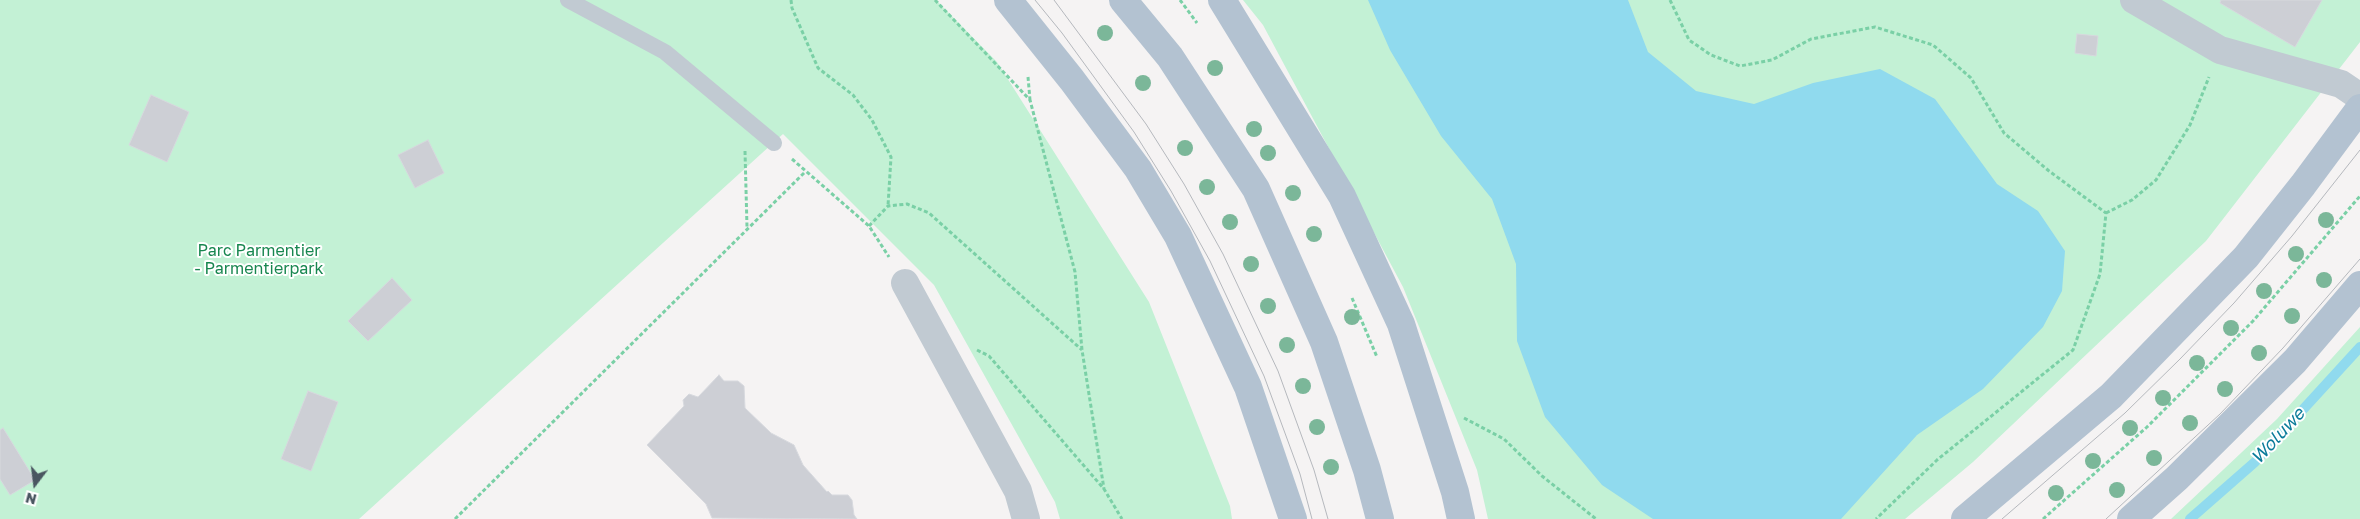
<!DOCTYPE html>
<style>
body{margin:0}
#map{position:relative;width:2360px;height:519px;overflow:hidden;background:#f5f3f3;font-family:"Golos Text",sans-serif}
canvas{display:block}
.north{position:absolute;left:10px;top:459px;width:50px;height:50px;-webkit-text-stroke:4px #fff;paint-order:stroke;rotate:195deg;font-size:14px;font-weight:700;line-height:20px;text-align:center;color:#4a5661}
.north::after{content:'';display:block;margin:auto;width:18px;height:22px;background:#4a5661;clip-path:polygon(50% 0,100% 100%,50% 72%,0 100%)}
</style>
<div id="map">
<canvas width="2360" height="519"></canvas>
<div class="north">N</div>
</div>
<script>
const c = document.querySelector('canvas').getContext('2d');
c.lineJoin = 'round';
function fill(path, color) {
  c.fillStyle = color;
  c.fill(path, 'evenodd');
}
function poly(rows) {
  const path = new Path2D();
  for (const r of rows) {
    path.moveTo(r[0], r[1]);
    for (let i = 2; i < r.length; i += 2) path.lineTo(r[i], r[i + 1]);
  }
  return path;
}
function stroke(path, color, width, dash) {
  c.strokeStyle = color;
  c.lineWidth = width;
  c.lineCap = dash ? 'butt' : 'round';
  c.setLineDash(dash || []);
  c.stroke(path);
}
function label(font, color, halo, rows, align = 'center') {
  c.font = font + ' "Golos Text",sans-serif';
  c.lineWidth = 4;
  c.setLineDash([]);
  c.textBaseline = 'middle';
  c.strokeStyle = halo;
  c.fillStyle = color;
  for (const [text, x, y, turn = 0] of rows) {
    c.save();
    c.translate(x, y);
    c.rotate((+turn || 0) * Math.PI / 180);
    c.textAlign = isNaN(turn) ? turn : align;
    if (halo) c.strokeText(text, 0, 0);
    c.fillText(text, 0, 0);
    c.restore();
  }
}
fill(poly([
 [0,0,936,0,997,62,1149,302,1230,506,1232,519,1060,519,1055,502,934,285,783,134,359,519,0,519],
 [1243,0,2360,0,2360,42,2206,241,1973,462,1905,519,1488,519,1477,470,1403,287,1263,25],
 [2360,327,2360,519,2171,519,2277,419]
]), '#c3f1d5');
fill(poly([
 [1368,0,1628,0,1648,52,1696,91,1754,104,1813,83,1880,69,1935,99,1997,184,2038,211,2065,251,2062,291,2043,327,1983,389,1917,435,1841,519,1653,519,1602,485,1545,417,1517,341,1516,264,1492,199,1441,136,1390,50]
]), '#90daee');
stroke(poly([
 [2190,519,2255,462,2360,347]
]), '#90daee', 10);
const building = poly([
 [2221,0,2322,0,2295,47,2220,3,2221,0],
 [2077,34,2098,36,2096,56,2075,53,2077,34],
 [151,95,189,112,167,162,129,145,151,95],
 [428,140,444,173,415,188,398,155,428,140],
 [392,278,412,300,368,341,348,321,392,278],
 [719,375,724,381,738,381,744,386,745,408,771,433,794,445,803,465,827,492,828,491,832,495,848,495,852,500,854,515,857,519,712,518,706,504,647,445,684,406,683,400,689,394,698,397,719,375],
 [308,391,338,402,311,471,281,459,308,391],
 [3,428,35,480,10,495,0,479,0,430,3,428]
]);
fill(building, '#cdcfd5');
stroke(building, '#d7d9de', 1);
stroke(poly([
 [791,0,792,8,818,68,853,95,872,120,891,157,888,206],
 [935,0,1030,100,1075,272,1082,350,1104,489],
 [1180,0,1197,23],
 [1670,0,1689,40,1711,55,1740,66,1772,60,1811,39,1875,27,1933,45,1971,78,2004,133,2049,171,2106,213,2100,274,2073,350,1937,460,1876,519],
 [1028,77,1030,100],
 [745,151,747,227],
 [792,159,869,226,889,257],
 [2106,213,2132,200,2156,180,2190,125,2209,77],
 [869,226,888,206,907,204,929,213,1082,350],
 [1352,298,1377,357],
 [977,350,989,356,1104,489,1122,519],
 [1464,418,1504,439,1542,476,1596,519],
 [455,519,805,172],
 [2043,519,2147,427,2253,321,2360,196]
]), '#7ad0a6', 3, [4, 2.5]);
stroke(poly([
 [568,0,665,52,774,143]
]), '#c1cad2', 16);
stroke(poly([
 [2134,0,2220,50,2341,84,2360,97],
 [905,283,1018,491,1026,519]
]), '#c1cad2', 28);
stroke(poly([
 [1008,0,1072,80,1138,169,1178,236,1248,387,1293,519],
 [1123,0,1170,57,1256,189,1324,342,1367,470,1380,519],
 [1222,0,1342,196,1401,324,1455,492,1461,519],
 [1965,519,2111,396,2246,257,2303,185,2360,108],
 [2131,519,2177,478,2295,361,2360,285]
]), '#b3c2d1', 28);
stroke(poly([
 [1035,0,1062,33,1134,132,1171,191,1210,261,1264,376,1300,474,1312,519],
 [1054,0,1146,124,1184,184,1223,254,1278,371,1314,470,1328,519],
 [2002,519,2125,413,2180,359,2234,303,2292,236,2360,150],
 [2106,519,2220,414,2283,348,2360,259]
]), '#b5b8bd', 1);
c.fillStyle = '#7bb799';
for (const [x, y] of [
 [1105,33],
 [1215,68],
 [1143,83],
 [1254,129],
 [1185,148],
 [1268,153],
 [1207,187],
 [1293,193],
 [2326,220],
 [1230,222],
 [1314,234],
 [2296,254],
 [1251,264],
 [2324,280],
 [2264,291],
 [1268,306],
 [2292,316],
 [1352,317],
 [2231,328],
 [1287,345],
 [2259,353],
 [2197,363],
 [1303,386],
 [2225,389],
 [2163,398],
 [2190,423],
 [1317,427],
 [2130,428],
 [2154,458],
 [2093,461],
 [1331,467],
 [2117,490],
 [2056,493]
]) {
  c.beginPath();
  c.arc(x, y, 8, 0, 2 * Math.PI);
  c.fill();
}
label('16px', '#17864f', '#fff', [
 ["Parc Parmentier",259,251],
 ["- Parmentierpark",259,269]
]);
label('italic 18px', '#0c7c9b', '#fff', [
 ["Woluwe",2278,436,-47]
]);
</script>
